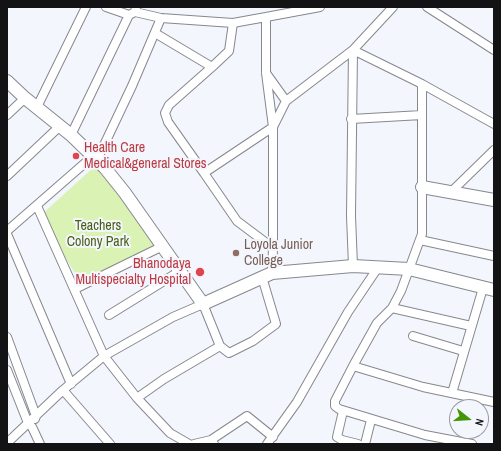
<!DOCTYPE html>
<style>
body{margin:0}
#map{position:relative;width:501px;height:451px;overflow:hidden;background:#f3f6fd;font-family:"Archivo Narrow",sans-serif}
canvas{display:block}
.frame{position:absolute;inset:0;border:8px solid #131316;pointer-events:none}
.north{position:absolute;left:449px;top:399px;width:40px;height:40px;box-sizing:border-box;background:#f3f6fd;border:1px solid #999ba1;border-radius:50%;rotate:107deg;font-size:11px;font-weight:700;line-height:16px;text-align:center;color:#131316}
.north::after{content:'';display:block;margin:auto;width:14px;height:18px;background:#439604;clip-path:polygon(50% 0,100% 100%,50% 72%,0 100%)}
</style>
<div id="map">
<canvas width="501" height="451"></canvas>
<div class="frame"></div>
<div class="north">N</div>
</div>
<script>
const c = document.querySelector('canvas').getContext('2d');
c.lineJoin = 'round';
function fill(path, color) {
  c.fillStyle = color;
  c.fill(path, 'evenodd');
}
function poly(rows) {
  const path = new Path2D();
  for (const r of rows) {
    path.moveTo(r[0], r[1]);
    for (let i = 2; i < r.length; i += 2) path.lineTo(r[i], r[i + 1]);
  }
  return path;
}
function stroke(path, color, width, dash) {
  c.strokeStyle = color;
  c.lineWidth = width;
  c.lineCap = dash ? 'butt' : 'round';
  c.setLineDash(dash || []);
  c.stroke(path);
}
function label(font, color, halo, rows, align = 'center') {
  c.font = font + ' "Archivo Narrow",sans-serif';
  c.lineWidth = 4;
  c.setLineDash([]);
  c.textBaseline = 'middle';
  c.strokeStyle = halo;
  c.fillStyle = color;
  for (const [text, x, y, turn = 0] of rows) {
    c.save();
    c.translate(x, y);
    c.rotate((+turn || 0) * Math.PI / 180);
    c.textAlign = isNaN(turn) ? turn : align;
    if (halo) c.strokeText(text, 0, 0);
    c.fillText(text, 0, 0);
    c.restore();
  }
}
fill(poly([
 [95,166,158,245,84,288,40,216]
]), '#daf2b3');
const street = poly([
 [106,7,129,15,133,13],
 [136,7,135,12,161,18,233,23,266,17,266,73,273,127,286,101,266,73],
 [393,7,353,50,422,84,422,234,401,291,392,308,377,323,353,366,423,387,494,402],
 [427,7,494,50],
 [266,17,320,7],
 [155,33,212,67,229,51,233,23],
 [212,67,169,105,165,113,168,122,204,173,273,127,273,248],
 [422,84,494,124],
 [286,101,353,50,351,216,353,266],
 [37,107,86,7],
 [7,115,25,98],
 [351,119,422,115],
 [71,135,129,15],
 [97,160,132,86,161,18],
 [204,173,237,221,273,248,272,273],
 [7,176,60,126],
 [451,192,494,150],
 [37,206,104,356,137,398,164,379,220,346,229,353,253,341,276,324,262,277],
 [7,231,93,156],
 [7,234,71,384],
 [420,240,494,256],
 [75,289,163,246],
 [392,308,471,326],
 [109,315,180,271],
 [413,336,463,351],
 [7,337,36,416,35,419],
 [353,366,335,401,335,406,339,409,425,435,472,444],
 [7,370,28,423,32,427,40,444],
 [63,390,110,444],
 [452,393,483,288],
 [137,398,170,433,189,444],
 [343,411,337,437,342,440,358,444],
 [7,443,63,390,104,356,173,317,203,304,220,346],
 [194,444,211,440],
 [214,444,211,440,247,416,273,437],
 [267,444,297,402,348,312,379,266],
 [365,444,371,420]
]);
const secondary = poly([
 [7,81,25,98,71,135,105,168,125,193,203,304,272,273,353,266,409,269,494,290],
 [422,187,494,200]
]);
stroke(street, '#86888e', 10);
stroke(secondary, '#86888e', 14);
stroke(street, '#fff', 8);
stroke(secondary, '#fff', 12);
for (const [x, y, r, color] of [
 [76,156,4,"#e0444e"],
 [236,253,4,"#8d6e63"],
 [200,272,5,"#e0444e"]
]) {
  const dot = new Path2D();
  dot.arc(x, y, r, 0, 2 * Math.PI);
  c.fillStyle = color;
  c.fill(dot);
  stroke(dot, '#f3f6fd', 1.5);
}
label('14px', '#be3a42', '#f3f6fd', [
 ["Health Care",84,148],
 ["Medical&general Stores",84,164],
 ["Bhanodaya",191,264,"right"],
 ["Multispecialty Hospital",191,280,"right"]
], 'left');
label('14px', '#4a5f16', '#f3f6fd', [
 ["Teachers",98,226],
 ["Colony Park",98,242]
]);
label('14px', '#785e54', '#f3f6fd', [
 ["Loyola Junior",244,245],
 ["College",244,261]
], 'left');
</script>
